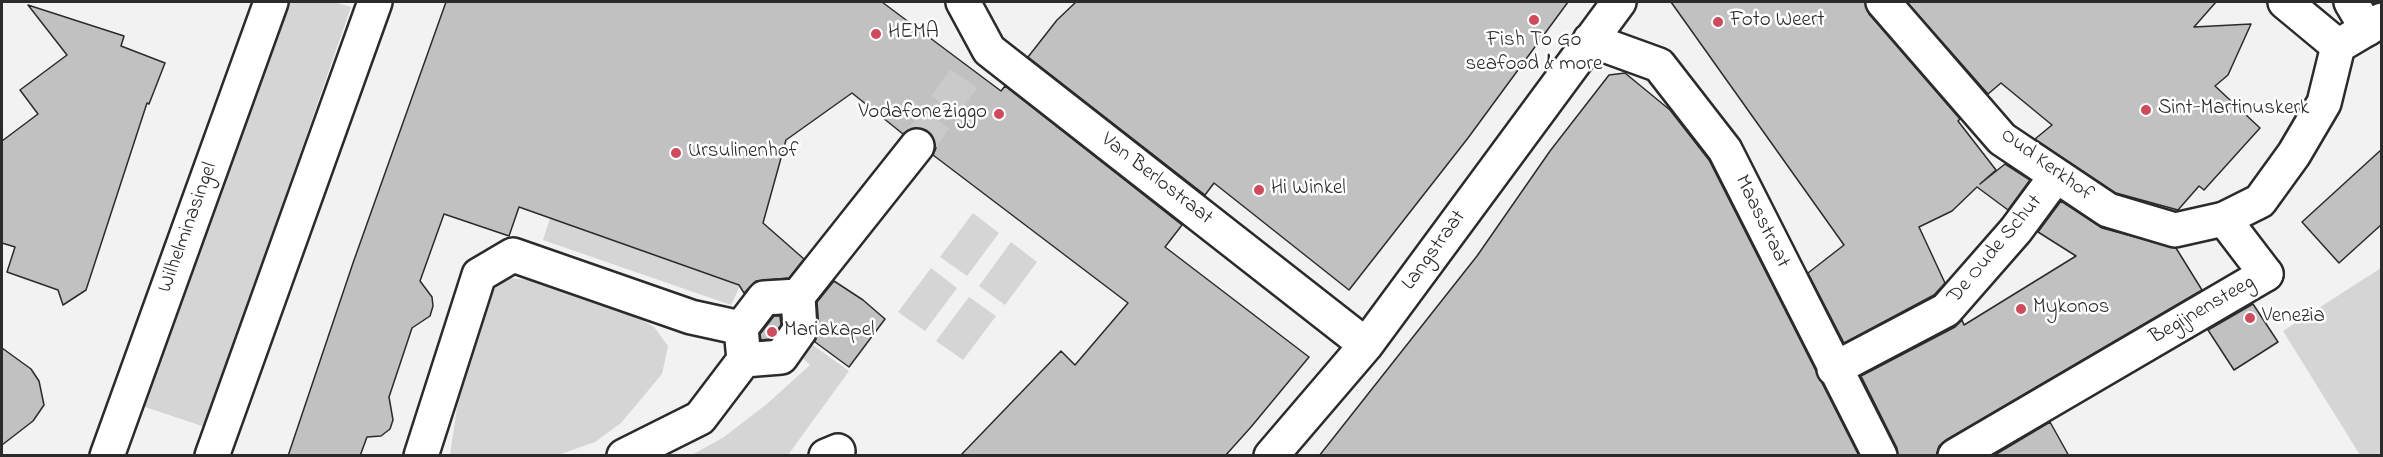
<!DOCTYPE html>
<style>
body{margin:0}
#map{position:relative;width:2383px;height:457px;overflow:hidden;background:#f2f2f2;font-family:"Indie Flower",sans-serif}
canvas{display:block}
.frame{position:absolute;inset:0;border:3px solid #2b2b2b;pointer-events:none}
</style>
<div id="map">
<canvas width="2383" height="457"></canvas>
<div class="frame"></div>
</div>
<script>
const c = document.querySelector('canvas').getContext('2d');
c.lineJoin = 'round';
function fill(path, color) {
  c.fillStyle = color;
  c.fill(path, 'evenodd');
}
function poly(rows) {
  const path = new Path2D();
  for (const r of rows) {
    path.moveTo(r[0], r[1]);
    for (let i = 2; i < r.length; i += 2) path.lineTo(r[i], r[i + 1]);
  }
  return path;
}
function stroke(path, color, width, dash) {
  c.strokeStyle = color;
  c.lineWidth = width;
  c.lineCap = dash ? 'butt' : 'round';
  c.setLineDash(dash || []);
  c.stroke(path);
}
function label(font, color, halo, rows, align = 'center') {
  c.font = font + ' "Indie Flower",sans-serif';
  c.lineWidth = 5;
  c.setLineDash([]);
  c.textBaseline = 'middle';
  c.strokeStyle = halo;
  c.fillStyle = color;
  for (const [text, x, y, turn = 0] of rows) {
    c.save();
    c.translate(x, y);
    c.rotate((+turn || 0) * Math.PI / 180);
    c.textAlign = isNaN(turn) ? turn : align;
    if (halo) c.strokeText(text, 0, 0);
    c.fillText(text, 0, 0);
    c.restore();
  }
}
fill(poly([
 [281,2,334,2,351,7,205,427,139,405],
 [973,213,999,233,967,276,940,257],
 [550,218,740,286,731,305,543,240],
 [1011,242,1037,262,1005,305,979,286],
 [931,268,957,288,925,331,898,312],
 [2381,268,2381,455,2360,455,2283,331],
 [507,278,531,280,635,316,654,327,668,346,662,374,621,423,595,442,558,455,450,455,458,401,484,316,493,290],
 [969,297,996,316,963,360,936,341],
 [810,343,849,371,788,455,690,456,724,437,768,403,810,365,801,356]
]), '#d5d5d5');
const building = poly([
 [446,2,882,2,1001,91,1005,86,1182,225,1165,247,1309,357,1251,427,1225,456,960,456,1061,351,1075,365,1128,303,933,155,936,148,935,140,928,131,919,127,911,128,903,134,852,93,786,140,763,223,804,259,789,278,756,281,744,293,739,285,519,207,509,236,444,214,420,281,432,297,433,306,430,316,412,328,389,397,393,420,390,429,381,436,367,437,360,456,288,456,353,263,446,2],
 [1076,2,1568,2,1468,138,1349,290,1214,183,1205,195,1028,57,1057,20,1076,2],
 [1671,2,1865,2,1869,14,1960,119,1958,121,1996,170,1980,184,2005,164,2030,180,2008,210,1977,187,1952,211,1919,227,1945,283,1934,295,1844,343,1808,273,1844,245,1671,2],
 [1907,2,2216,2,2194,27,2251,24,2228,75,2215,86,2260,128,2204,190,2199,186,2178,210,2116,193,2035,139,2052,125,2001,83,1988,94,1907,2],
 [28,5,124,36,121,46,165,63,149,104,147,103,86,290,63,305,58,290,7,272,15,247,2,243,2,141,38,114,20,90,67,55,28,5],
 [1625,73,1670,110,1709,160,1859,456,1319,456,1477,256,1550,151,1609,75,1625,73],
 [2382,149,2382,224,2339,263,2302,222,2382,149],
 [2061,201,2102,228,2176,248,2202,290,1946,440,1939,446,1936,456,1898,456,1897,448,1861,376,1955,327,1962,320,1964,325,2076,256,2038,232,2061,201],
 [834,281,863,300,885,319,849,367,815,342,819,329,817,302,834,281],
 [2253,304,2278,342,2234,370,2208,330,2253,304],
 [774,316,780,316,781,325,771,339,761,340,760,334,774,316],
 [2,348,31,369,39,381,44,405,33,421,2,445,2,348],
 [2050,422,2069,456,1993,456,2050,422]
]);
fill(building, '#c1c1c1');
stroke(building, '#2b2b2b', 1.5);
stroke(poly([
 [917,146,971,68]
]), '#cacaca', 33, [33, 16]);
const pedestrian = poly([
 [963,2,989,50,1366,345],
 [1883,2,2002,139,2108,210,2175,230,2224,219],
 [2351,2,2367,29],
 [1590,40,1659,65,1725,150,1880,456],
 [744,360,781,357,800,330,798,296],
 [1834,369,1946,310,2016,230,2056,176],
 [421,456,479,275,513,255,691,317,741,328],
 [624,456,700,418,744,360,741,328,764,298,798,296,917,146],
 [1271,456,1366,345,1619,2],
 [1955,456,2266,274]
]);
const minor = poly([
 [2285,2,2338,46],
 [2338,46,2382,20],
 [2266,274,2224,219,2260,201,2294,154,2324,103,2338,46],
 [826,456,838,451]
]);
const tertiary = poly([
 [107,456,271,2],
 [212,456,375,2]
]);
stroke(pedestrian, '#2b2b2b', 38);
stroke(minor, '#2b2b2b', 38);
stroke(tertiary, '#2b2b2b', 38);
stroke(pedestrian, '#fff', 33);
stroke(minor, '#fff', 33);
stroke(tertiary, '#fff', 33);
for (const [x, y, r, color] of [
 [1534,20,6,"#d1495b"],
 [1718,22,6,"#d1495b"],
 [876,34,6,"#d1495b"],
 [2146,110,6,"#d1495b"],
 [999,114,6,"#d1495b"],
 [676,153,6,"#d1495b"],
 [1259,190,6,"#d1495b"],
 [2021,309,6,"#d1495b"],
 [2250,318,6,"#d1495b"],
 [772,332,6,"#d1495b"]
]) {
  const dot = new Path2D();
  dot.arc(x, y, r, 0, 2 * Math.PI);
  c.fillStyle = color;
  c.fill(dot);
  stroke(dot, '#fff', 2);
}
label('21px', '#2b2b2b', '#fff', [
 ["Foto Weert",1730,22],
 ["HEMA",888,34],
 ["Fish To Go",1534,42,"center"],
 ["seafood & more",1534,66,"center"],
 ["Sint-Martinuskerk",2158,110],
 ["VodafoneZiggo",987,114,"right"],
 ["Ursulinenhof",688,153],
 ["Hi Winkel",1271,190],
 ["Mykonos",2033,309],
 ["Venezia",2262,318],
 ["Mariakapel",784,332]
], 'left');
label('21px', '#2b2b2b', '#fff', [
 ["Oud Kerkhof",2046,166,36],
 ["Van Berlostraat",1156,180,38],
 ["Maasstraat",1761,222,64],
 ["Wilhelminasingel",189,228,-70],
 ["De Oude Schut",1996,250,-50],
 ["Langstraat",1435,251,-54],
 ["Begijnensteeg",2203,311,-30]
]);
</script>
